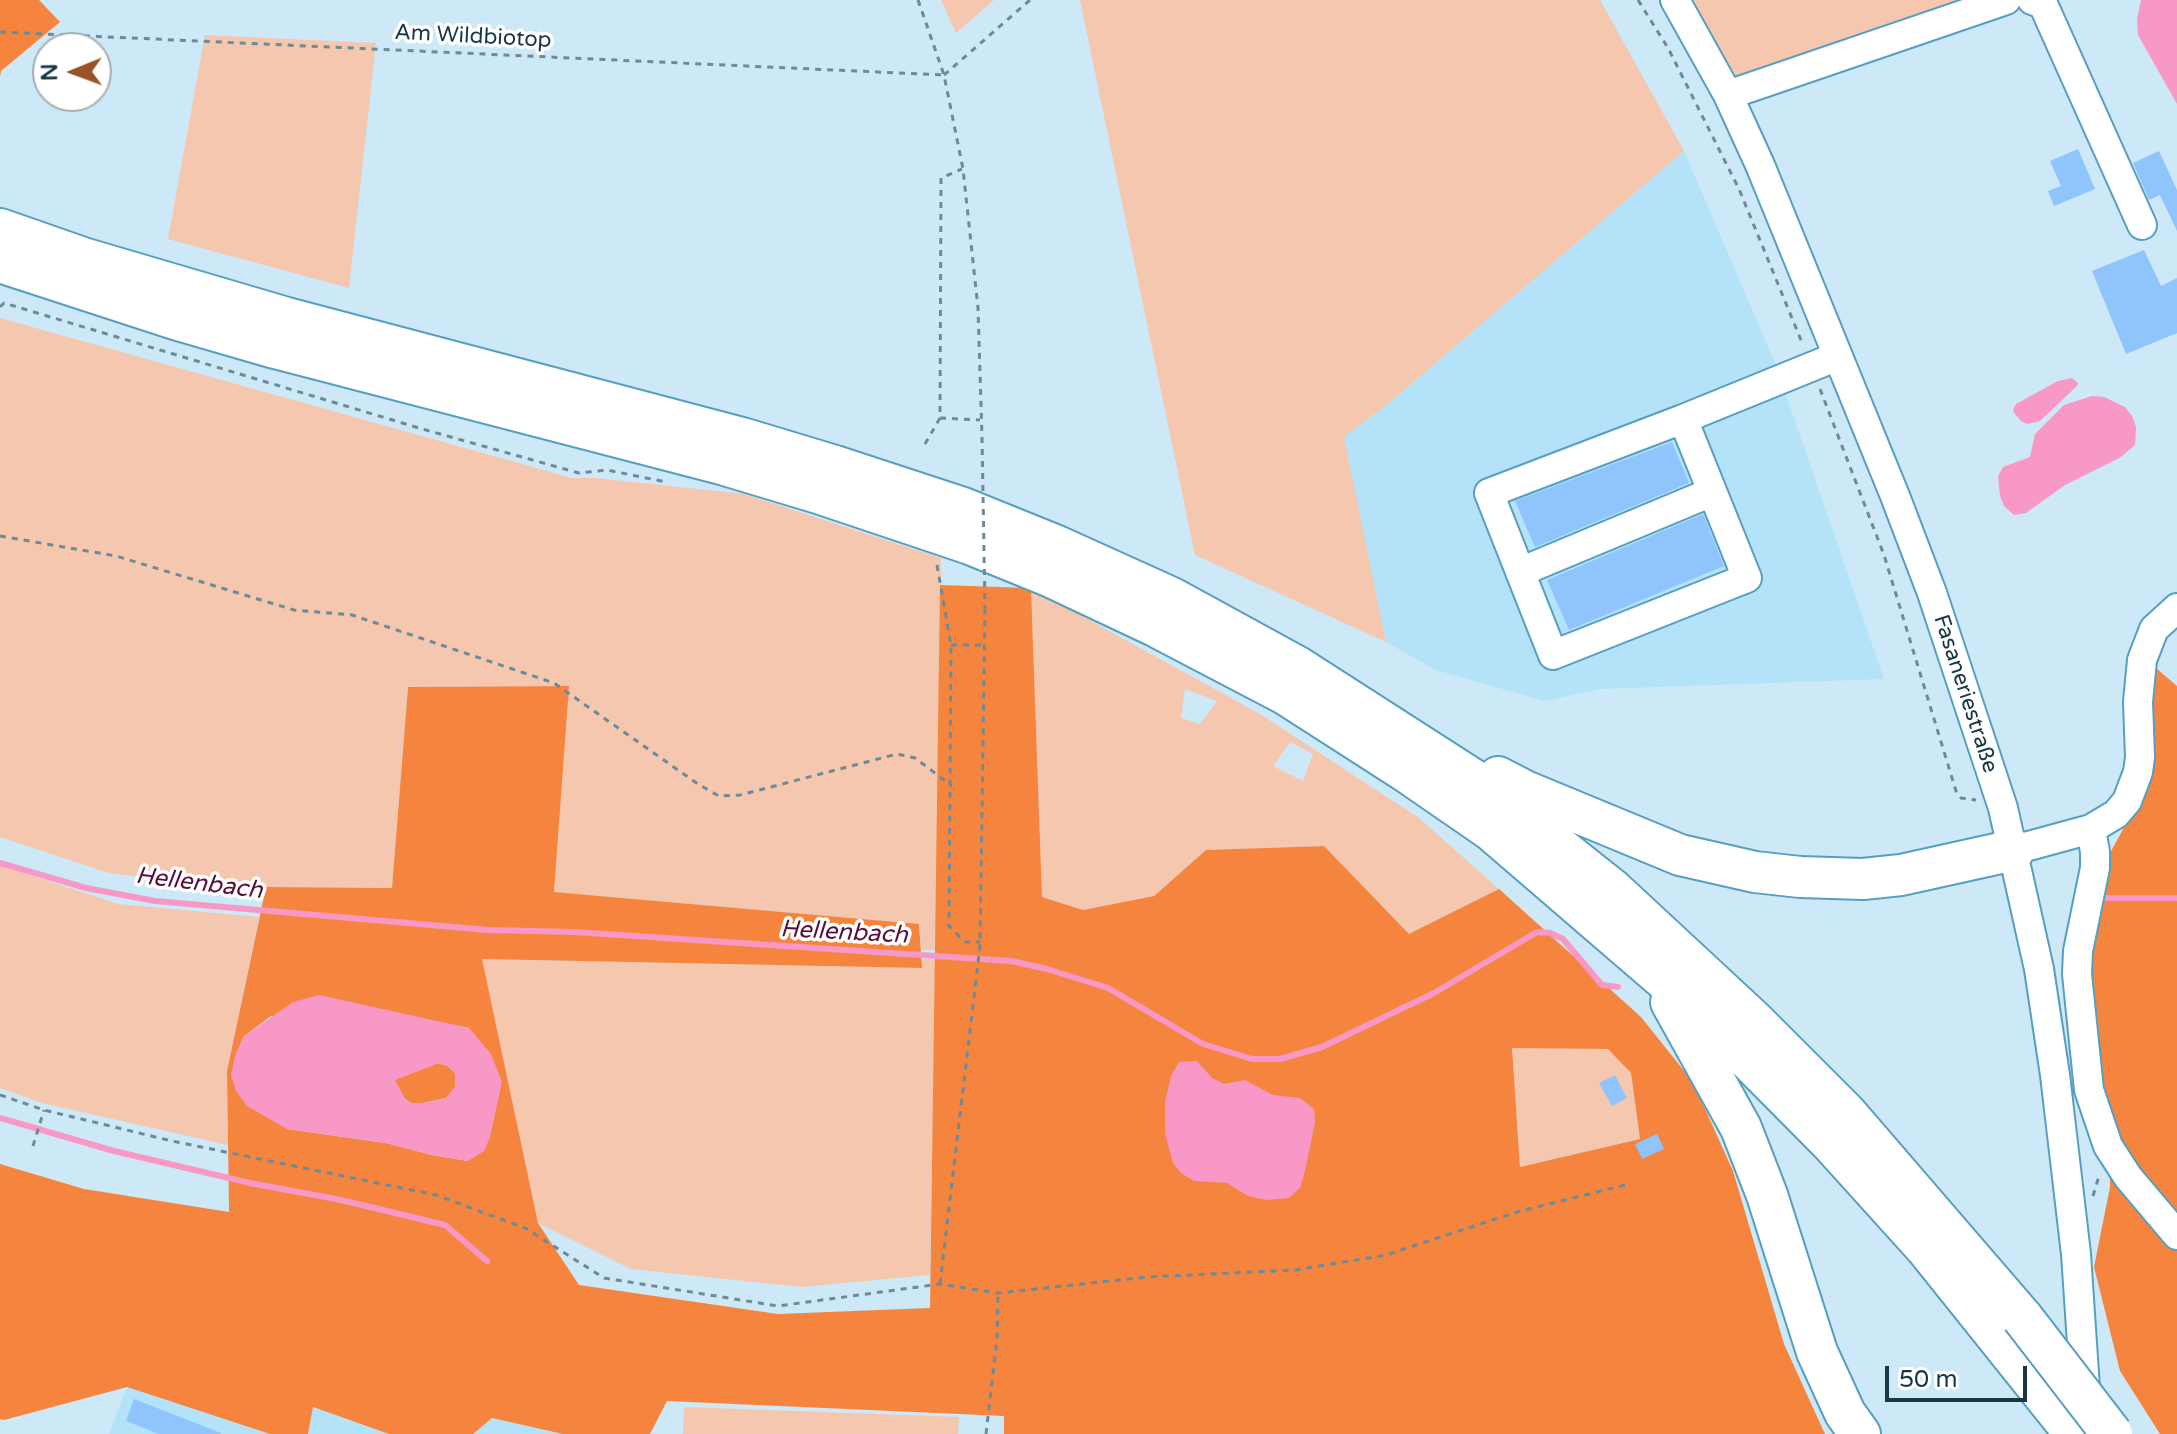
<!DOCTYPE html>
<meta charset="utf-8">
<style>
body{margin:0}
#map{position:relative;width:2177px;height:1434px;overflow:hidden;background:#cde8f6;font-family:"Varela Round",sans-serif}
canvas{display:block}
.north{position:absolute;left:32px;top:32px;width:80px;height:80px;box-sizing:border-box;background:#fff;border:2px solid #a3afb4;border-radius:50%;rotate:269deg;font-size:22px;font-weight:700;line-height:32px;text-align:center;color:#183744}
.north::after{content:'';display:block;margin:auto;width:28px;height:36px;background:#985328;clip-path:polygon(50% 0,100% 100%,50% 72%,0 100%)}
.scale{position:absolute;left:1885px;top:1366px;width:142px;height:36px;box-sizing:border-box;border:4px solid #183744;border-top:0;padding-left:10px;font-size:24px;line-height:28px;white-space:nowrap;color:#183744;-webkit-text-stroke:6px #fff;paint-order:stroke}
</style>
<div id="map">
<canvas width="2177" height="1434"></canvas>
<div class="north">N</div>
<div class="scale">50 m</div>
</div>
<script>
const c = document.querySelector('canvas').getContext('2d');
c.lineJoin = 'round';
function fill(path, color) {
  c.fillStyle = color;
  c.fill(path, 'evenodd');
}
function poly(rows) {
  const path = new Path2D();
  for (const r of rows) {
    path.moveTo(r[0], r[1]);
    for (let i = 2; i < r.length; i += 2) path.lineTo(r[i], r[i + 1]);
  }
  return path;
}
function stroke(path, color, width, dash) {
  c.strokeStyle = color;
  c.lineWidth = width;
  c.lineCap = dash ? 'butt' : 'round';
  c.setLineDash(dash || []);
  c.stroke(path);
}
function label(font, color, halo, rows, align = 'center') {
  c.font = font + ' "Varela Round",sans-serif';
  c.lineWidth = 7;
  c.setLineDash([]);
  c.textBaseline = 'middle';
  c.strokeStyle = halo;
  c.fillStyle = color;
  for (const [text, x, y, turn = 0] of rows) {
    c.save();
    c.translate(x, y);
    c.rotate((+turn || 0) * Math.PI / 180);
    c.textAlign = isNaN(turn) ? turn : align;
    if (halo) c.strokeText(text, 0, 0);
    c.fillText(text, 0, 0);
    c.restore();
  }
}
fill(poly([
 [1684,151,1775,363,1884,679,1599,689,1545,701,1436,670,1386,642,1343,437,1390,402],
 [127,1387,270,1434,109,1434],
 [312,1407,389,1434,308,1434],
 [492,1418,563,1434,473,1434]
]), '#b3e2f9');
fill(poly([
 [941,0,994,0,956,33],
 [1080,0,1600,0,1684,151,1390,402,1344,437,1386,642,1195,555],
 [1689,0,1974,0,1739,80],
 [205,35,376,43,349,288,168,239],
 [0,318,572,478,596,478,744,494,941,558,936,950,921,950,919,924,554,892,568,686,408,687,392,888,266,887,242,890,109,873,0,837],
 [1031,588,1260,714,1419,818,1499,889,1409,935,1324,846,1206,850,1154,896,1083,910,1042,897],
 [1185,689,1217,701,1200,724,1181,718],
 [1290,742,1313,754,1303,781,1273,766],
 [0,865,118,904,259,917,227,1071,228,1145,42,1103,0,1088],
 [481,959,921,968,921,959,936,959,930,1275,801,1287,631,1269,538,1223],
 [1512,1047,1609,1049,1631,1073,1640,1139,1520,1167],
 [684,1407,959,1417,958,1434,683,1434]
]), '#f5c7af');
fill(poly([
 [0,0,39,0,60,22,1,71,0,77],
 [940,585,1031,588,1042,897,1083,910,1154,896,1206,850,1324,846,1409,934,1499,889,1641,1017,1693,1082,1733,1171,1784,1344,1825,1434,1004,1434,1004,1416,667,1401,650,1434,563,1434,492,1418,473,1434,389,1434,313,1407,308,1434,270,1434,127,1387,4,1420,0,1419,0,1164,84,1189,229,1212,227,1071,266,887,392,888,408,687,569,686,554,892,919,924,922,968,482,959,538,1223,579,1285,778,1314,930,1308],
 [388,1012,469,1028,468,1161,432,1155,386,1143,287,1129,243,1037,271,1016],
 [1512,1048,1608,1049,1631,1073,1640,1139,1520,1167],
 [2156,668,2177,686,2177,1434,2160,1434,2120,1371,2094,1267,2110,1187,2109,1122,2089,1015,2090,941,2109,855,2146,787,2154,728,2152,690],
 [438,1063,448,1066,455,1073,455,1088,446,1098,423,1103,411,1103,405,1099,394,1080]
]), '#f5853e');
fill(poly([
 [2141,0,2177,0,2177,104,2138,35,2137,19],
 [2072,378,2078,383,2077,386,2040,421,2027,424,2021,421,2015,414,2013,410,2016,404,2058,381],
 [2092,396,2104,397,2125,407,2132,416,2136,427,2135,445,2121,457,2065,485,2026,513,2014,515,2004,506,2000,496,1998,476,2003,467,2030,457,2035,434,2064,405],
 [319,995,469,1028,491,1054,502,1082,490,1137,484,1151,468,1161,432,1155,386,1143,287,1129,247,1106,236,1091,231,1075,235,1056,243,1037,293,1002],
 [438,1063,448,1066,455,1074,455,1087,446,1098,423,1103,411,1103,405,1099,395,1080],
 [1197,1061,1212,1078,1224,1084,1245,1080,1273,1095,1300,1098,1314,1109,1315,1122,1305,1171,1300,1188,1289,1198,1266,1200,1248,1196,1227,1183,1194,1181,1181,1173,1173,1163,1165,1133,1165,1102,1171,1076,1179,1062]
]), '#f898c7');
stroke(poly([
 [0,863,86,888,155,901,488,930,575,932,1011,961,1047,969,1108,988,1203,1044,1252,1059,1280,1059,1322,1047,1434,993,1537,932,1550,933,1563,939,1602,985,1618,987],
 [2099,898,2177,898],
 [0,1118,114,1151,250,1183,341,1200,445,1225,487,1261]
]), '#f898c7', 6);
fill(poly([
 [2078,149,2095,189,2054,206,2048,191,2061,186,2050,161],
 [2159,151,2177,190,2177,231,2160,195,2149,200,2133,163],
 [2144,250,2161,286,2177,278,2177,333,2126,354,2092,271],
 [1672,442,1689,483,1535,547,1515,501],
 [1703,514,1724,566,1569,630,1547,580],
 [1615,1075,1627,1098,1612,1106,1599,1083],
 [1657,1134,1664,1149,1642,1159,1635,1144],
 [134,1399,221,1433,221,1434,159,1434,126,1421]
]), '#8fc5fc');
const minor = poly([
 [1675,0,1728,95,1760,165,1895,496,1932,593,2003,808,2039,969,2055,1075,2076,1254,2086,1403],
 [2032,0,2043,4,2142,225],
 [1728,95,2006,0],
 [1683,419,1489,493,1553,655,1747,578,1683,419,1838,356],
 [1520,572,1712,492],
 [2091,829,2095,852,2095,868,2078,951,2077,974,2089,1090,2108,1146,2128,1177,2177,1235],
 [2014,850,2091,829,2116,814,2127,801,2138,772,2140,757,2138,702,2142,660,2154,629,2177,608]
]);
const highway = poly([
 [0,229,83,258,287,318,742,438,835,466,963,508,1057,546,1172,598,1236,633,1298,667,1477,782,1613,890,1753,1020,1847,1114,2022,1317],
 [0,262,175,319,275,348,725,465,818,493,970,544,1049,576,1155,626,1285,694,1408,773,1492,831,1694,1005,1832,1144,1926,1248,2075,1434],
 [1498,777,1525,791,1680,855,1755,872,1800,877,1863,879,1901,875,2014,850],
 [1671,1002,1741,1128,1767,1195,1817,1352,1845,1413,1860,1434]
]);
stroke(minor, '#579fc1', 32);
stroke(highway, '#579fc1', 44);
stroke(poly([
 [918,0,944,75,963,169,978,308,982,437],
 [1638,0,1668,48,1739,189,1803,345],
 [0,32,944,75],
 [944,75,1030,0],
 [0,307,4,303,419,428,579,473,607,470,666,482],
 [1820,389,1884,555,1956,791,1961,798,1976,800],
 [940,418,980,420],
 [925,444,940,418,941,178,962,169],
 [0,536,116,556,294,610,352,615,554,683,698,784,719,796,740,795,897,754,915,758,952,786],
 [937,565,951,645,949,926,965,942,980,942],
 [951,645,986,645],
 [0,1095,44,1110,172,1141,436,1195,525,1228,604,1278,778,1306,940,1284,998,1293,1147,1277,1296,1270,1386,1255,1517,1212,1629,1184],
 [33,1146,44,1110],
 [2093,1196,2099,1176],
 [940,1284,980,946,985,608],
 [986,1434,997,1340,998,1293]
]), '#6d8a97', 3, [6, 6]);
stroke(minor, '#fff', 28);
stroke(highway, '#fff', 40);
const highwayBridge = poly([
 [2022,1317,2112,1434]
]);
stroke(highwayBridge, '#579fc1', 44, []);
stroke(poly([
 [982,437,985,608]
]), '#6d8a97', 3, [6, 6]);
stroke(highwayBridge, '#fff', 40);
label('22px', '#183744', '#fff', [
 ["Am Wildbiotop",473,37,3],
 ["Fasaneriestraße",1965,694,72]
]);
label('italic 24px', '#590f3b', '#fff', [
 ["Hellenbach",199,884,7],
 ["Hellenbach",844,933,3]
]);
</script>
